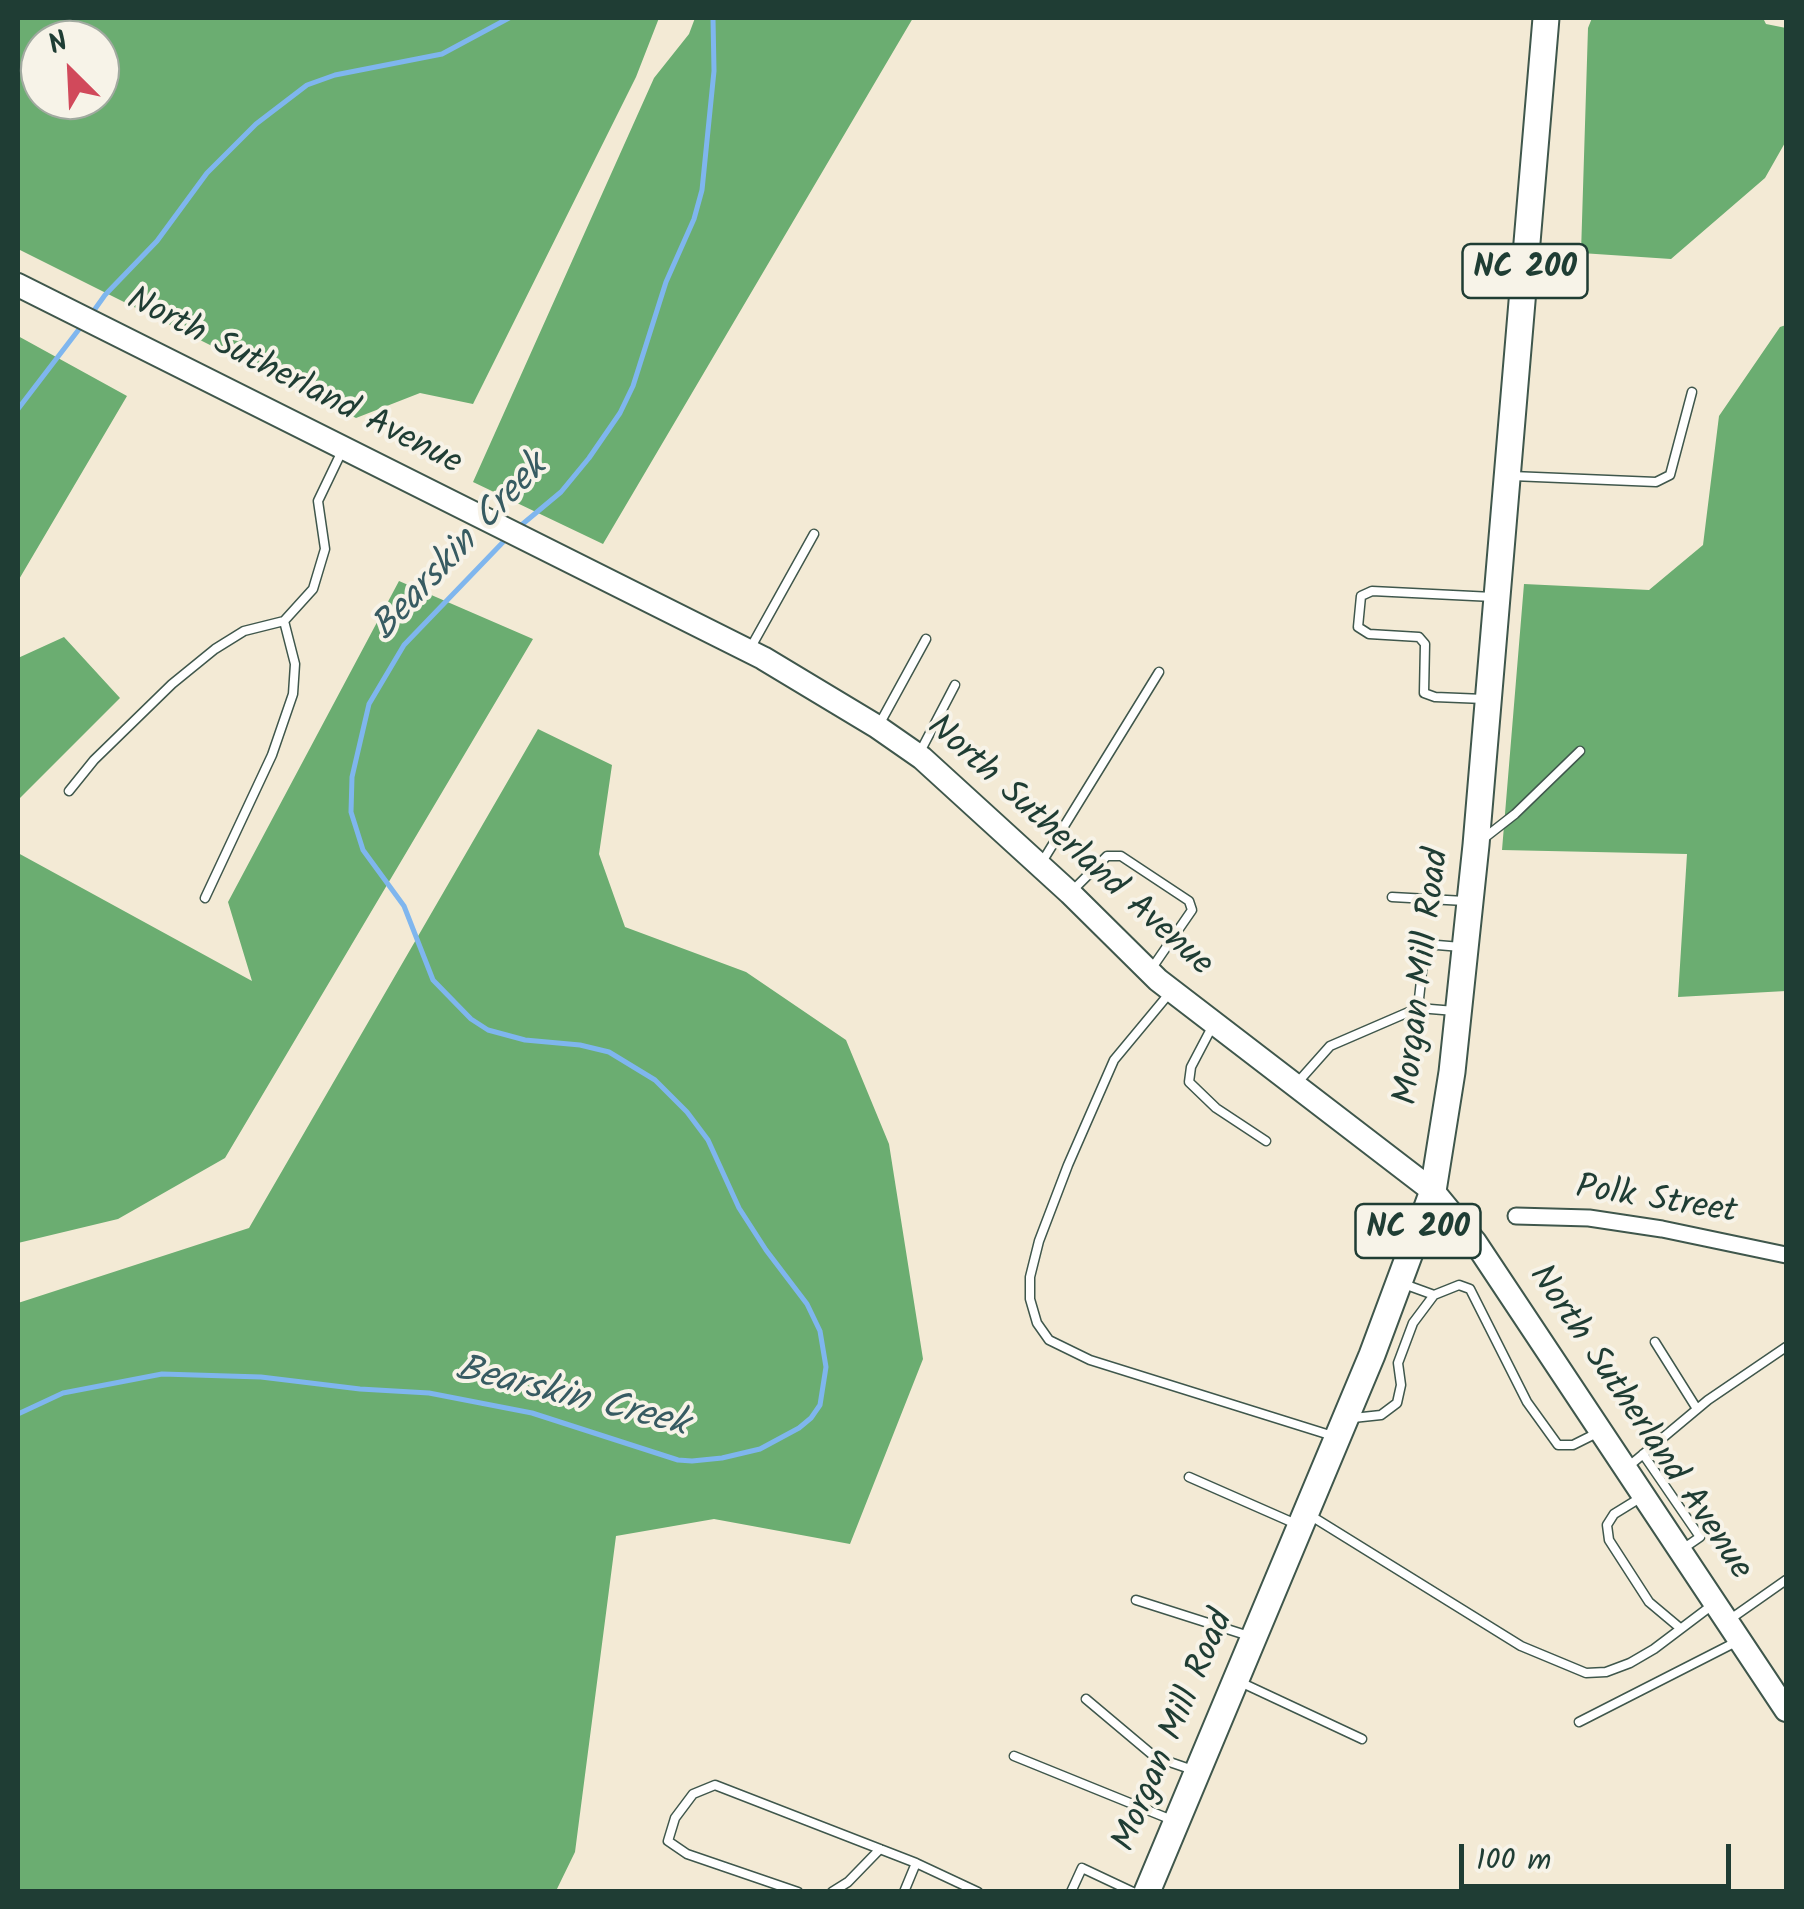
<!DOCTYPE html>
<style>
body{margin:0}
#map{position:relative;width:1804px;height:1909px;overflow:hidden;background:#f3ead5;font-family:Kalam,sans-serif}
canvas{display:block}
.frame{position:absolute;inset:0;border:20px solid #1f3d34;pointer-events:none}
.north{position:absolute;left:20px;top:20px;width:100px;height:100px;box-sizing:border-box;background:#f7f3e8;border:2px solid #a1aaa0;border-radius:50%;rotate:336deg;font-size:28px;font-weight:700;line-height:40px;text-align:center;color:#1f3d34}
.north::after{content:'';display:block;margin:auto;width:35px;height:45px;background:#d1495b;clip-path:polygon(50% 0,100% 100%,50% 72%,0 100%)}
.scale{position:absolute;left:1459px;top:1844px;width:272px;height:45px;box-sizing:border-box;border:5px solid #1f3d34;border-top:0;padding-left:12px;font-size:30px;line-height:35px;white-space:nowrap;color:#1f3d34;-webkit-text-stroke:8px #f7f3e8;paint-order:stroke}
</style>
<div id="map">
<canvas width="1804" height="1909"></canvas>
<div class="frame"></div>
<div class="north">N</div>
<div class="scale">100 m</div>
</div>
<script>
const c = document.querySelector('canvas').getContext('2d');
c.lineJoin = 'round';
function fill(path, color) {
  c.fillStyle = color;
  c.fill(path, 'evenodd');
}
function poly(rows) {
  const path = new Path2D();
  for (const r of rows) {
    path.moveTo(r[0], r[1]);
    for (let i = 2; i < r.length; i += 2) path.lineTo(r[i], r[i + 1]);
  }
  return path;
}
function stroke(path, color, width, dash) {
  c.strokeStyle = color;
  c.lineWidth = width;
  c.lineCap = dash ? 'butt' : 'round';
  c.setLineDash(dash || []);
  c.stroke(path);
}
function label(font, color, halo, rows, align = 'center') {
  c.font = font + ' Kalam,sans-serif';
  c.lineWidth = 8;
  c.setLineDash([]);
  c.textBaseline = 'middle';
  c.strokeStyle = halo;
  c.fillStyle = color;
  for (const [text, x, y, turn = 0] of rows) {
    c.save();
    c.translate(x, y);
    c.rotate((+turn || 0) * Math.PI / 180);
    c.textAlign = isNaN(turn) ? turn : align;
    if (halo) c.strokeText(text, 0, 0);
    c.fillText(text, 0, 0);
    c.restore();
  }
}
fill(poly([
 [18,18,659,18,636,77,473,404,420,393,356,418,18,249],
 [100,40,100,100,40,100,40,40],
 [695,18,913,18,603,544,473,482,654,78,689,34],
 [1592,18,1763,18,1766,24,1786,28,1786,141,1765,178,1671,259,1581,253,1588,28],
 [1786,325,1786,991,1678,997,1687,854,1502,850,1524,584,1649,590,1703,545,1719,416,1780,327],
 [18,336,127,396,18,581],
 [399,581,533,639,225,1158,118,1219,18,1243,18,853,252,981,228,902],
 [64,637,120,698,18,800,18,658],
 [538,729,612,765,599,854,625,927,746,972,846,1040,889,1144,923,1359,850,1544,714,1519,616,1536,575,1852,556,1891,18,1891,18,1303,249,1228]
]), '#6bad71');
stroke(poly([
 [90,316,105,295,157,241,207,173,256,124,307,85,335,75,442,54,509,18],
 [18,409,83,324],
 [519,527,561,492,589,458,620,413,633,386,666,282,694,219,702,190,714,71,713,18],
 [18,1414,63,1393,162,1374,261,1377,360,1389,429,1393,532,1413,678,1460,692,1461,722,1458,760,1449,799,1428,811,1418,820,1405,826,1367,820,1331,807,1304,766,1250,739,1208,708,1140,687,1112,655,1080,609,1052,580,1045,525,1040,488,1030,471,1019,433,980,404,906,363,850,351,812,352,777,369,704,404,645,507,538]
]), '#7fb6ee', 5);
const lane = poly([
 [1512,476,1656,482,1670,475,1692,392],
 [751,647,814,534],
 [1484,699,1435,697,1424,693,1425,644,1419,637,1369,634,1358,627,1361,596,1372,591,1493,597],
 [880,723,926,639],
 [920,752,955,685],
 [69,791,94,760,172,684,215,649,244,631,284,621,313,589,325,549,318,501,342,451],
 [1483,839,1515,814,1580,751],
 [1042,862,1159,672],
 [1071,892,1107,856,1121,856,1189,901,1192,910,1152,968],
 [1392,897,1465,901],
 [205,898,272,755,293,694,295,664,284,621],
 [1168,995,1114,1060,1068,1165,1039,1241,1030,1277,1030,1299,1037,1323,1049,1340,1090,1360,1333,1436],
 [1418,1008,1425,944,1461,947],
 [1212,1027,1191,1067,1189,1082,1216,1108,1266,1141],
 [1298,1082,1330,1046,1418,1008,1455,1011],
 [1401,1283,1434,1295],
 [1655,1342,1697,1409],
 [1353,1418,1381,1415,1397,1403,1401,1385,1398,1363,1413,1323,1434,1295,1459,1285,1470,1289,1527,1402,1558,1445,1573,1445,1597,1433],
 [1643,1454,1700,1537,1684,1548],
 [1629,1466,1708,1400,1786,1347],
 [1189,1477,1296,1524],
 [1640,1498,1614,1514,1607,1525,1609,1540,1649,1602,1680,1628],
 [1308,1514,1521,1646,1586,1673,1606,1672,1630,1663,1654,1649,1711,1606],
 [1136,1600,1249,1636],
 [1729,1620,1786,1580],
 [1240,1682,1362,1739],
 [1086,1699,1155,1757,1193,1770],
 [1579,1722,1736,1642],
 [1014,1756,1172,1820],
 [798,1892,687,1854,668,1841,675,1818,693,1794,715,1785,916,1863,978,1892],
 [832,1892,848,1882,880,1849],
 [904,1892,916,1863],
 [1071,1892,1082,1868,1133,1892]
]);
const street = poly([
 [1516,1216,1589,1218,1662,1229,1786,1255]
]);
const secondary = poly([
 [18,285,763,658,876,726,922,758,1070,893,1158,980,1433,1191,1475,1242,1786,1710]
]);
const primary = poly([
 [1147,1892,1372,1355,1433,1191,1452,1072,1476,845,1546,18]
]);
stroke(lane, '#3f574c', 11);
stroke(street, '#3f574c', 19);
stroke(secondary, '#3f574c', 26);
stroke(primary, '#3f574c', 29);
stroke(lane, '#fff', 8);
stroke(street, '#fff', 15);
stroke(secondary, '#fff', 22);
stroke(primary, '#fff', 25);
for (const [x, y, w] of [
 [1525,271,125],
 [1418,1231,125]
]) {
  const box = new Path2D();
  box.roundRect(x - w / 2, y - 27, w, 54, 8);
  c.fillStyle = '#f7f3e8';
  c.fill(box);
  stroke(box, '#1f3d34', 2.5);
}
label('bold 32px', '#1f3d34', null, [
 ["NC 200",1525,271],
 ["NC 200",1418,1231]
]);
label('35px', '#1f3d34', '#f7f3e8', [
 ["North Sutherland Avenue",293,384,27],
 ["North Sutherland Avenue",1068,848,42],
 ["Morgan Mill Road",1425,977,-83],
 ["Polk Street",1656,1203,9],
 ["North Sutherland Avenue",1638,1424,56],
 ["Morgan Mill Road",1176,1732,-67]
]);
label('italic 38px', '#375b62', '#f7f3e8', [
 ["Bearskin Creek",462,550,-47],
 ["Bearskin Creek",571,1400,14]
]);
</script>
